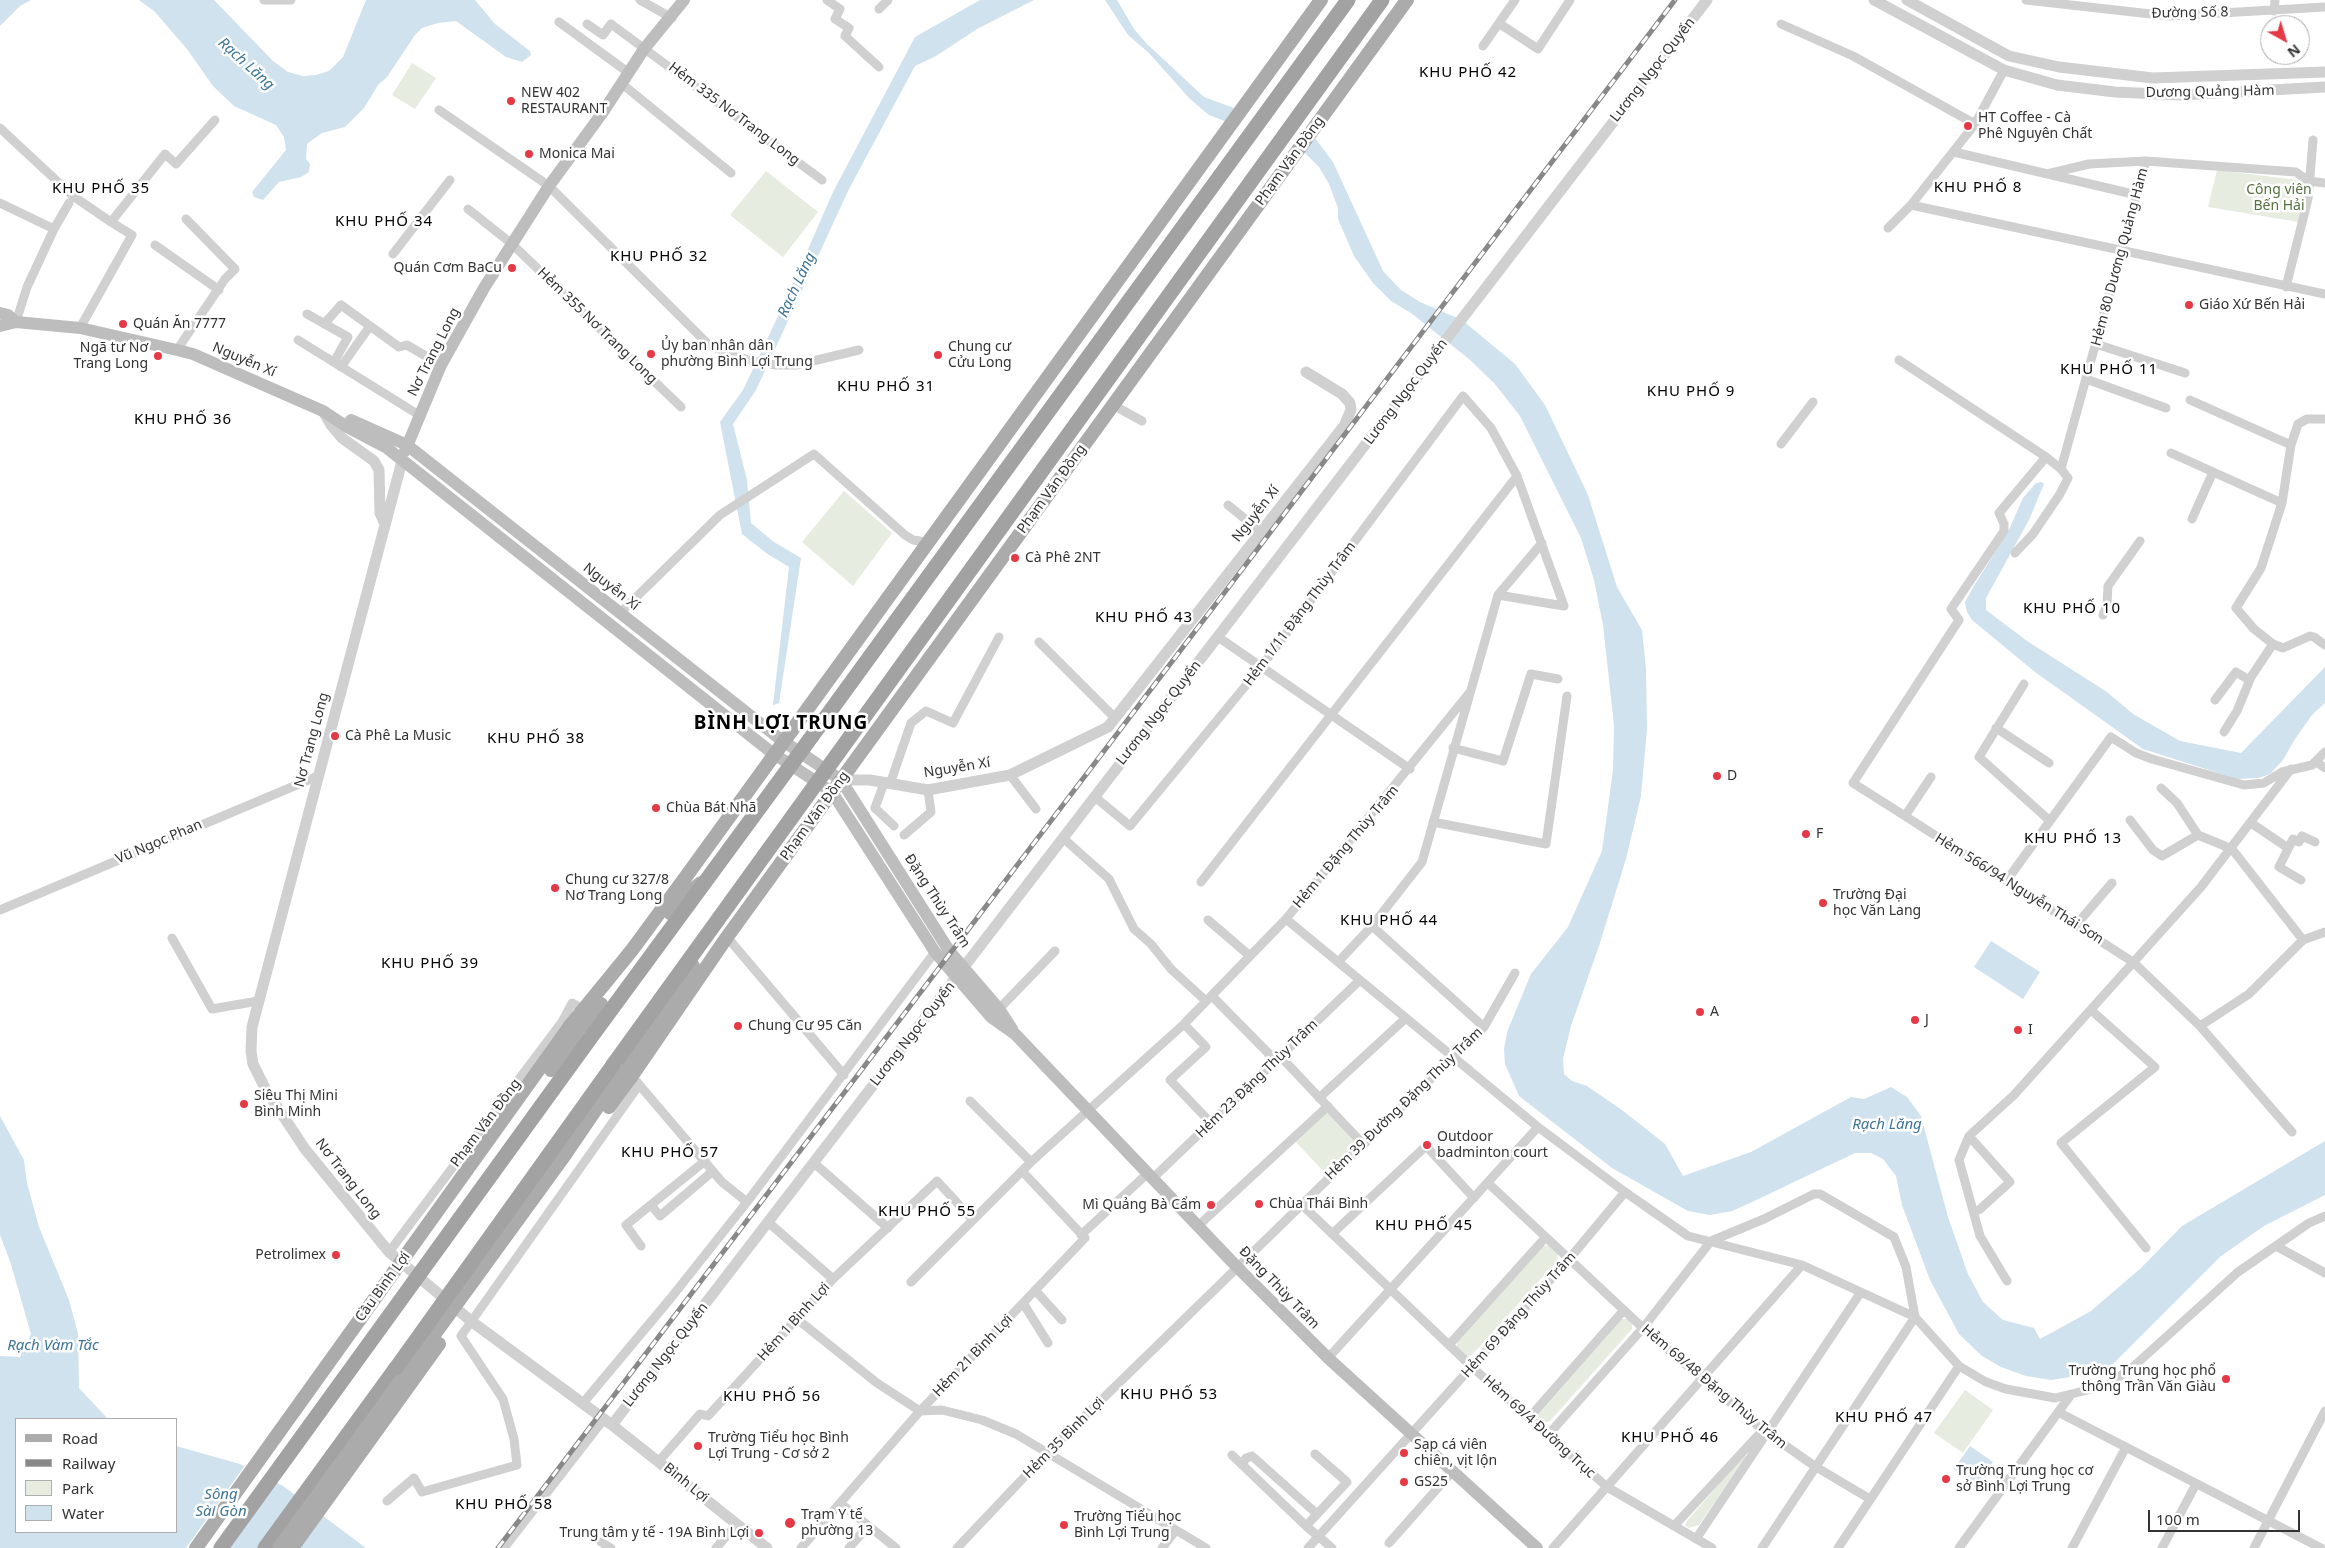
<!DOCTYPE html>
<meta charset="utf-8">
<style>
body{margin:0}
#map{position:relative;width:2325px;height:1548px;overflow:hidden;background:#fff;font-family:"Noto Sans",sans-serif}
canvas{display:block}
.legend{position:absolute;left:15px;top:1418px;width:162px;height:115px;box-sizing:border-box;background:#fff;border:1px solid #adadad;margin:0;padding:6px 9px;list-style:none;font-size:15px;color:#333}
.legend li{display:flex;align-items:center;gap:10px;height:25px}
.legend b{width:25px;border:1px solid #adadad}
.north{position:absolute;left:2260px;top:15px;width:50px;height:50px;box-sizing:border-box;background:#fff;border:1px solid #adadad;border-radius:50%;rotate:141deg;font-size:14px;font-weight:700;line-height:20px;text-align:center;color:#333}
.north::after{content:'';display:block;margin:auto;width:18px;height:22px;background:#e63946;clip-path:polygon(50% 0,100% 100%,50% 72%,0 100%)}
.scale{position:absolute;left:2148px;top:1510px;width:152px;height:22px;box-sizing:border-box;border:2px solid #333;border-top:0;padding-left:6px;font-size:15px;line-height:18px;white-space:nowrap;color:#333;-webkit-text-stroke:4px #fff;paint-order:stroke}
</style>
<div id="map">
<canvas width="2325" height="1548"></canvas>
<ul class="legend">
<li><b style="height:6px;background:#ababab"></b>Road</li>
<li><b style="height:6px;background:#888"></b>Railway</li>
<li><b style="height:14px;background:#e6ecdf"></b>Park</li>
<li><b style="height:14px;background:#cfe2ee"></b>Water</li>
</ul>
<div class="north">N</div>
<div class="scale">100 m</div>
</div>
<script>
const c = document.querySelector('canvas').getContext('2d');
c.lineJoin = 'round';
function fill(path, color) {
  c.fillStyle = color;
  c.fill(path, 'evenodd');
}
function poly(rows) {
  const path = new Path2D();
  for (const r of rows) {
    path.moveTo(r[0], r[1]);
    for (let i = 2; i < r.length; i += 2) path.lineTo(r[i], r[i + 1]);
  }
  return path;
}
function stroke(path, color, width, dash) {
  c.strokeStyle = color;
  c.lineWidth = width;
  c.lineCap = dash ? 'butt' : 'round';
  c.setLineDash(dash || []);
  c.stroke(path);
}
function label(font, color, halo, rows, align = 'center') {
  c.font = font + ' "Noto Sans",sans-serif';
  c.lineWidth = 5;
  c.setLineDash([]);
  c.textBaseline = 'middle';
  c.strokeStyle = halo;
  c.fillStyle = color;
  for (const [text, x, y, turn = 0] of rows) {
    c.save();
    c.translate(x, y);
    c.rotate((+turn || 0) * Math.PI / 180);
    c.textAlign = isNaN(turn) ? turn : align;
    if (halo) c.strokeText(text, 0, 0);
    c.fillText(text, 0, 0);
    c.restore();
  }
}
fill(poly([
 [412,63,436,78,415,109,392,95],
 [2217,170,2297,180,2302,183,2304,191,2299,222,2208,207],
 [766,171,818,212,783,257,730,215],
 [844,491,892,533,853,586,802,542],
 [1328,1107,1362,1143,1327,1175,1293,1139],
 [1549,1245,1558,1254,1557,1261,1472,1355,1466,1357,1457,1348,1457,1342,1543,1246],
 [1622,1319,1628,1319,1632,1323,1632,1329,1550,1421,1544,1423,1538,1418,1539,1414],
 [1965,1390,1993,1410,1963,1453,1934,1433],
 [1744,1455,1746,1457,1699,1525,1688,1528,1685,1525,1687,1521]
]), '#e6ecdf');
fill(poly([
 [0,0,31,0,20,6,0,26],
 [139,0,214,0,273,61,288,72,303,76,316,75,329,71,343,57,366,0,475,0,495,24,530,51,531,55,522,62,506,57,456,21,438,23,422,28,415,35,387,77,378,85,364,108,345,127,322,133,307,144,306,159,310,164,309,172,301,177,279,182,263,200,254,197,252,192,286,150,284,137,276,125,234,106,213,86,187,49,154,11],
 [980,0,1034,0,977,29,936,56,915,66,849,189,756,390,733,424,747,480,751,523,774,542,801,558,779,703,773,705,789,567,766,553,742,534,720,422,743,390,788,295,833,192,915,37],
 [1105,0,1117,0,1134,29,1147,44,1204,97,1315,138,1333,162,1383,271,1401,290,1420,302,1462,320,1515,364,1545,405,1588,495,1617,587,1642,630,1646,669,1647,729,1641,796,1626,859,1599,946,1571,1026,1563,1059,1564,1074,1572,1081,1587,1086,1622,1110,1665,1144,1683,1176,1751,1152,1851,1097,1864,1099,1891,1087,1907,1097,1921,1116,1948,1217,1968,1274,1983,1302,2003,1320,2034,1328,2040,1339,2091,1311,2141,1268,2182,1226,2325,1141,2325,1195,2264,1226,2221,1256,2112,1365,2083,1375,2051,1380,2026,1376,2001,1367,1982,1356,1959,1334,1930,1280,1902,1205,1896,1176,1883,1159,1871,1153,1855,1153,1750,1203,1732,1211,1710,1215,1688,1211,1612,1168,1519,1096,1505,1064,1504,1049,1507,1032,1531,974,1568,927,1602,851,1613,770,1614,725,1603,625,1594,580,1581,538,1520,416,1494,383,1469,359,1411,313,1391,301,1373,283,1354,256,1338,219,1338,208,1329,184,1319,167,1304,152,1209,115,1190,99,1149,53,1128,35],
 [2042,482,2044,484,2029,520,1986,598,1986,610,2027,641,2107,692,2133,714,2180,741,2241,753,2325,667,2325,703,2312,715,2295,739,2283,760,2270,774,2259,778,2237,779,2143,749,2035,672,1972,620,1967,612,1965,602,1975,584,2008,532,2023,498,2036,483],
 [1991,941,2040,972,2023,999,1974,967],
 [0,1116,24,1160,27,1183,39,1227,69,1300,78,1334,79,1388,108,1419,16,1419,16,1532,176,1532,176,1446,240,1464,283,1486,366,1548,0,1548,0,1356,20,1357,31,1334,10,1261,0,1235],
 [1970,1446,1993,1462,1978,1485,1954,1469]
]), '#cfe2ee');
fill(poly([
 [1238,107,1316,135,1302,154,1225,125],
 [246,1464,278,1480,228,1548,186,1548]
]), '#fff');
stroke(poly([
 [264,0,291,0],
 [640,0,672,18],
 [827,0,840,9,835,19,849,28,845,36,879,67],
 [2026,0,2169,16,2325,7],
 [879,9,888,0],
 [2274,11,2275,0],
 [559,22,629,73],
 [587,24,603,35,611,24,822,180],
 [1500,24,1538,49,1570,0],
 [1781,24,1853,56,1975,124],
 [1483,46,1515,0],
 [621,83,731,173],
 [439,110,549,186,710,346,748,360,776,365,796,365,859,350],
 [0,128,73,196,111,222],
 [1954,152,2137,195],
 [2047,174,2089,164,2146,161,2296,172,2308,181,2325,183],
 [0,203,54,229],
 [1911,205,2325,294],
 [468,209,512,244,681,407],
 [1888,228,1911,205,1975,124,2004,70],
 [155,245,219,290],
 [393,254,450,180],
 [2286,287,2308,199,2313,140],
 [307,314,348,337,334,362],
 [16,322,27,287,54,229,69,203],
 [324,324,341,305,399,347,407,345,441,365],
 [80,328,132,235,111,222,165,154,176,164,215,120],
 [298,340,419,415],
 [2096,344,2185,373],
 [177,350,225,279,235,269,186,219],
 [1899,360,2046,457],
 [341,367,370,326],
 [2086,379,2166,408],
 [2190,400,2291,445],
 [1113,405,1142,421],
 [1781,444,1813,402],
 [2171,453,2282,503],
 [1228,505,1261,532],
 [2192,519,2213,472],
 [2015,553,2033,534,2060,494,2068,478,2061,469],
 [620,613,720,515,814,454,905,535,913,540,927,542],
 [2103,615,2107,605,2108,586,2140,541],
 [1218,637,1410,769],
 [1039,642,1115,718],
 [2273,644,2283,648,2310,636,2314,637,2325,645],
 [2024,684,1979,757,2050,821],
 [2215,700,2236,672,2249,680],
 [1996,728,2049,763],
 [2224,732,2237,711,2251,677,2273,644,2254,629,2236,608,2261,568,2282,503,2291,445,2298,424,2307,419,2325,419],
 [1453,748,1503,761,1531,674,1558,679],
 [2316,762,2325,768],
 [1010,775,1036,809],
 [1931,777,1905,816,1853,783,1959,620,1951,609,2004,531,2004,524,1999,513,2046,457,2061,469,2146,161],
 [884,783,875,808,894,826],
 [890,784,911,723,926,711,953,723,999,637],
 [2161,788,2177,803,2198,835],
 [1095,797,1130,826,1261,667,1463,396,1491,428,1517,476,1564,606,1498,595],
 [1905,816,2133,962,2200,1026,2292,1132],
 [2130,820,2153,850,2162,856,2198,835,2232,849,2303,940],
 [1433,822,1546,844,1567,696],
 [2251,823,2288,848],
 [904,835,931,812,928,790],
 [1063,838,1109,879,1134,929,1151,944,1171,969,1206,1001],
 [2007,880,2111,737,2136,753,2152,759,2244,785,2264,783,2282,772,2312,765,2325,752],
 [2301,880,2279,867,2293,839,2299,842,2302,836,2315,842],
 [1201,882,1517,476],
 [0,910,318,776],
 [1286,919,1538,1127,1625,1192,1688,1236,1802,1265,1915,1317,1959,1366,1986,1382,2006,1389,2055,1398,2108,1385,2134,1366,2238,1272,2309,1223,2325,1216],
 [1208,920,1250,956],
 [2076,925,2112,883],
 [727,937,844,1075],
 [172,938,212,1009,258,1001],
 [1338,962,1372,926],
 [1212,996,1276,1061],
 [999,1009,1055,951],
 [2091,1010,2155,1067,2061,1143,2146,1248],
 [1184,1024,1206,1047,1170,1080,1211,1123],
 [2200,1026,2249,994,2303,940,2325,932],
 [1484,1027,1372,926,1422,862,1498,595,1542,543],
 [1280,1056,1363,1144],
 [636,1081,722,1182,747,1202],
 [1319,1098,1406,1018],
 [970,1101,1031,1162],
 [1969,1136,2010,1182,1979,1210],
 [814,1163,888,1228],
 [1153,1178,1360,980],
 [1488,1183,1643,1328,1763,1430,1816,1467,1870,1499],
 [1301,1204,1472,1367,1607,1487,1712,1548],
 [651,1205,660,1216,713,1171],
 [768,1222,833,1279],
 [1198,1226,1328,1106],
 [1332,1234,1426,1146,1474,1198],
 [1081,1235,1148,1173],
 [1711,1241,1764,1219,1814,1194,1820,1194,1894,1237,1906,1267,1915,1317],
 [641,1246,626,1225,705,1161],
 [2276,1246,2325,1273],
 [389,1252,562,1022,572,1003,584,1010],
 [2007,1281,1980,1236,1959,1160,1969,1136,2014,1095,2201,887,2291,769],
 [911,1282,1031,1162,1184,1024,1286,919,1470,692],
 [1035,1290,1062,1320],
 [1023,1303,1048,1343],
 [797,1319,877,1383,920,1411],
 [1449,1345,1545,1238],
 [1328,1358,1538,1127],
 [583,1403,670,1299,747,1202,935,952],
 [920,1411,942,1410,982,1420,1016,1434,1206,1548],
 [2058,1412,2321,1548],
 [1529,1418,1624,1310],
 [1548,1435,1643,1328,1711,1241],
 [1232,1455,1306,1526,1332,1548],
 [659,1461,700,1414,708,1416,833,1279,937,1181,973,1220],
 [1242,1465,1246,1458,1252,1456,1317,1514],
 [387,1501,414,1478,422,1492,517,1465,514,1439,503,1399,461,1336,639,1085],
 [840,1503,896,1548],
 [1306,1526,1347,1482,1315,1454],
 [1674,1526,1763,1430],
 [1696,1539,1861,1292],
 [601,1542,611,1548],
 [1389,1543,1452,1472],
 [504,1548,604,1419],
 [716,1548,737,1524],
 [801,1548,920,1411,1085,1238,1022,1171],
 [849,1548,868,1526],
 [957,1548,1047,1453,1484,1027,1515,973],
 [1162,1548,1176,1530],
 [1308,1548,1570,1258,1625,1192],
 [1553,1548,1802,1265],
 [1762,1548,1915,1317],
 [1838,1548,1959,1366],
 [1959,1548,2070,1396],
 [2072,1548,2126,1447],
 [2162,1548,2196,1484],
 [2254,1548,2325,1411]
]), '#d0d0d0', 9);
stroke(poly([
 [1874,0,2004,70,2057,85,2115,92,2181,95,2325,87],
 [1907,0,2009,56,2059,67,2153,78,2325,72],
 [323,411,331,425,342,438,374,461,379,470,380,513,384,522],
 [402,461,252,1027,251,1051,253,1064,266,1090,305,1149,389,1252,471,1321,612,1425,767,1548],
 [841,780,870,780,928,790,1010,775,1108,727,1344,426,1351,410,1350,403,1342,394,1306,372],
 [612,1425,1707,0]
]), '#d0d0d0', 11);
stroke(poly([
 [0,313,8,315,16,322],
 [0,326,16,322,80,328,177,350,193,354,323,411,347,427,387,448,771,752,832,792,935,952,991,1017,1015,1034,1237,1267,1328,1358,1537,1548],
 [351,420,407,445,780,739,841,780,950,952,999,1009,1012,1029],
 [405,451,441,365,484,288,549,186,603,112,644,49,684,0]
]), '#bdbdbd', 12);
stroke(poly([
 [670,913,681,899,701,883],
 [570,1026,632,950,685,878,1321,0],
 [579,1032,601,1004],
 [622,1071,693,966],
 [631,1077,727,937,1407,0]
]), '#ababab', 14);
stroke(poly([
 [589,1040,791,765,1348,0],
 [613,1065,1382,0],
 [265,1548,396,1368]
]), '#a2a2a2', 15);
const rail = poly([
 [498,1548,1675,0]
]);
stroke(rail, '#888', 5);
stroke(rail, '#fff', 3, [9]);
stroke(poly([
 [551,1070,579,1032],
 [609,1107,631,1077],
 [196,1548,570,1026],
 [279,1548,562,1159,622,1071],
 [292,1548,439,1344]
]), '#ababab', 14);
stroke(poly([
 [396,1368,613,1065],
 [221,1548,589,1040]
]), '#a2a2a2', 15);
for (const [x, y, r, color] of [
 [511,101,5,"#e63946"],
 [1968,126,5,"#e63946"],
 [529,154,5,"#e63946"],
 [512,268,5,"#e63946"],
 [2189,305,5,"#e63946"],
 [123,324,5,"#e63946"],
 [651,354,5,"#e63946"],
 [938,355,5,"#e63946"],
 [158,356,5,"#e63946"],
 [1015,558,5,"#e63946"],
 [335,736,5,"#e63946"],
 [1717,776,5,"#e63946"],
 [656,808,5,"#e63946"],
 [1806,834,5,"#e63946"],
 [555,888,5,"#e63946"],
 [1823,903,5,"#e63946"],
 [1700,1012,5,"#e63946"],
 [1915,1020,5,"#e63946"],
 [738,1026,5,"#e63946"],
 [2018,1030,5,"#e63946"],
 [244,1104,5,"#e63946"],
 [1427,1145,5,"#e63946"],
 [1259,1204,5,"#e63946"],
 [1211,1205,5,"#e63946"],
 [336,1255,5,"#e63946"],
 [2226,1379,5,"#e63946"],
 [698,1446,5,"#e63946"],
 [1404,1453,5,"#e63946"],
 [1946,1479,5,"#e63946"],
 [1404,1482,5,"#e63946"],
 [790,1523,6,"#e63946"],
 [1064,1525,5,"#e63946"],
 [759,1533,5,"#e63946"]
]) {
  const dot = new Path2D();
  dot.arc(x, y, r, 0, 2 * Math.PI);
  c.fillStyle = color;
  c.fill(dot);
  stroke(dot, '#fff', 2);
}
label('14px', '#333', '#fff', [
 ["Đường Số 8",2190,13,-1],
 ["Lương Ngọc Quyến",1653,70,-52],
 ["Dương Quảng Hàm",2210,92,-1],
 ["Hẻm 335 Nơ Trang Long",734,114,37],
 ["Phạm Văn Đồng",1290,161,-54],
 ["Hẻm 80 Dương Quảng Hàm",2120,257,-75],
 ["Hẻm 355 Nơ Trang Long",597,326,44],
 ["Nơ Trang Long",434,352,-63],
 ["Nguyễn Xí",244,360,23],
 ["Lương Ngọc Quyến",1406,392,-53],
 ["Phạm Văn Đồng",1052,489,-54],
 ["Nguyễn Xí",1256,514,-52],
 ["Nguyễn Xí",611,587,38],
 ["Hẻm 1/11 Đặng Thùy Trâm",1300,614,-53],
 ["Lương Ngọc Quyến",1159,713,-52],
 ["Nơ Trang Long",312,740,-75],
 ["Nguyễn Xí",957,768,-9],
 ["Phạm Văn Đồng",815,816,-54],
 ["Vũ Ngọc Phan",159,842,-23],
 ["Hẻm 1 Đặng Thùy Trâm",1346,847,-50],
 ["Hẻm 566/94 Nguyễn Thái Sơn",2019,889,32],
 ["Đặng Thùy Trâm",937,901,57],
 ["Lương Ngọc Quyến",913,1034,-52],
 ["Hẻm 23 Đặng Thùy Trâm",1257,1079,-44],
 ["Hẻm 39 Đường Đặng Thùy Trâm",1404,1104,-44],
 ["Phạm Văn Đồng",486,1123,-53],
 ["Nơ Trang Long",348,1179,52],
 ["Cầu Bình Lợi",383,1287,-54],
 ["Đặng Thùy Trâm",1279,1288,46],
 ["Hẻm 69 Đặng Thùy Trâm",1519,1315,-48],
 ["Hẻm 1 Bình Lợi",794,1322,-48],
 ["Lương Ngọc Quyến",666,1355,-52],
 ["Hẻm 21 Bình Lợi",973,1356,-46],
 ["Hẻm 69/48 Đặng Thùy Trâm",1714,1387,40],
 ["Hẻm 69/4 Đường Trục",1539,1427,42],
 ["Hẻm 35 Bình Lợi",1064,1438,-45],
 ["Bình Lợi",686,1483,39]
]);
label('14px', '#333', '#fff', [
 ["NEW 402",521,93],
 ["RESTAURANT",521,109],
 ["HT Coffee - Cà",1978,118],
 ["Phê Nguyên Chất",1978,134],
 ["Monica Mai",539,154],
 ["Quán Cơm BaCu",502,268,"right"],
 ["Giáo Xứ Bến Hải",2199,305],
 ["Quán Ăn 7777",133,324],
 ["Ủy ban nhân dân",661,346],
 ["phường Bình Lợi Trung",661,362],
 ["Chung cư",948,347],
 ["Cửu Long",948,363],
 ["Ngã tư Nơ",148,348,"right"],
 ["Trang Long",148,364,"right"],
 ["Cà Phê 2NT",1025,558],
 ["Cà Phê La Music",345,736],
 ["D",1727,776],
 ["Chùa Bát Nhã",666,808],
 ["F",1816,834],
 ["Chung cư 327/8",565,880],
 ["Nơ Trang Long",565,896],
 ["Trường Đại",1833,895],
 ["học Văn Lang",1833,911],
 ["A",1710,1012],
 ["J",1925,1020],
 ["Chung Cư 95 Căn",748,1026],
 ["I",2028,1030],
 ["Siêu Thị Mini",254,1096],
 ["Bình Minh",254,1112],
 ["Outdoor",1437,1137],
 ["badminton court",1437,1153],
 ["Chùa Thái Bình",1269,1204],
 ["Mì Quảng Bà Cẩm",1201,1205,"right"],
 ["Petrolimex",326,1255,"right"],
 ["Trường Trung học phổ",2216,1371,"right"],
 ["thông Trần Văn Giàu",2216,1387,"right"],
 ["Trường Tiểu học Bình",708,1438],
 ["Lợi Trung - Cơ sở 2",708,1454],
 ["Sạp cá viên",1414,1445],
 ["chiên, vịt lộn",1414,1461],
 ["Trường Trung học cơ",1956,1471],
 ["sở Bình Lợi Trung",1956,1487],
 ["GS25",1414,1482],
 ["Trạm Y tế",801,1515],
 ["phường 13",801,1531],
 ["Trường Tiểu học",1074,1517],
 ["Bình Lợi Trung",1074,1533],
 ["Trung tâm y tế - 19A Bình Lợi",749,1533,"right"]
], 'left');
label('14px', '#56703f', '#fff', [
 ["Công viên",2279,190],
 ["Bến Hải",2279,206]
]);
label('italic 15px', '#3f7597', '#fff', [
 ["Rạch Lăng",246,64,42],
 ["Rạch Lăng",797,285,-65],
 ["Rạch Lăng",1887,1125],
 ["Rạch Vàm Tắc",53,1346],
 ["Sông",221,1495],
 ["Sài Gòn",221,1512]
]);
c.letterSpacing = '1px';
label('15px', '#000', '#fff', [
 ["KHU PHỐ 42",1468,73],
 ["KHU PHỐ 8",1978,188],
 ["KHU PHỐ 35",101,189],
 ["KHU PHỐ 34",384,222],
 ["KHU PHỐ 32",659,257],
 ["KHU PHỐ 11",2109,370],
 ["KHU PHỐ 31",886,387],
 ["KHU PHỐ 9",1691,392],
 ["KHU PHỐ 36",183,420],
 ["KHU PHỐ 10",2072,609],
 ["KHU PHỐ 43",1144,618],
 ["KHU PHỐ 38",536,739],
 ["KHU PHỐ 13",2073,839],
 ["KHU PHỐ 44",1389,921],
 ["KHU PHỐ 39",430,964],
 ["KHU PHỐ 57",670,1153],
 ["KHU PHỐ 55",927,1212],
 ["KHU PHỐ 45",1424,1226],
 ["KHU PHỐ 53",1169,1395],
 ["KHU PHỐ 56",772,1397],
 ["KHU PHỐ 47",1884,1418],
 ["KHU PHỐ 46",1670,1438],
 ["KHU PHỐ 58",504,1505]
]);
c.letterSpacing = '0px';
c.letterSpacing = '1px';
label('bold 19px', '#000', '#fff', [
 ["BÌNH LỢI TRUNG",781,724]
]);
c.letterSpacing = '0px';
</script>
